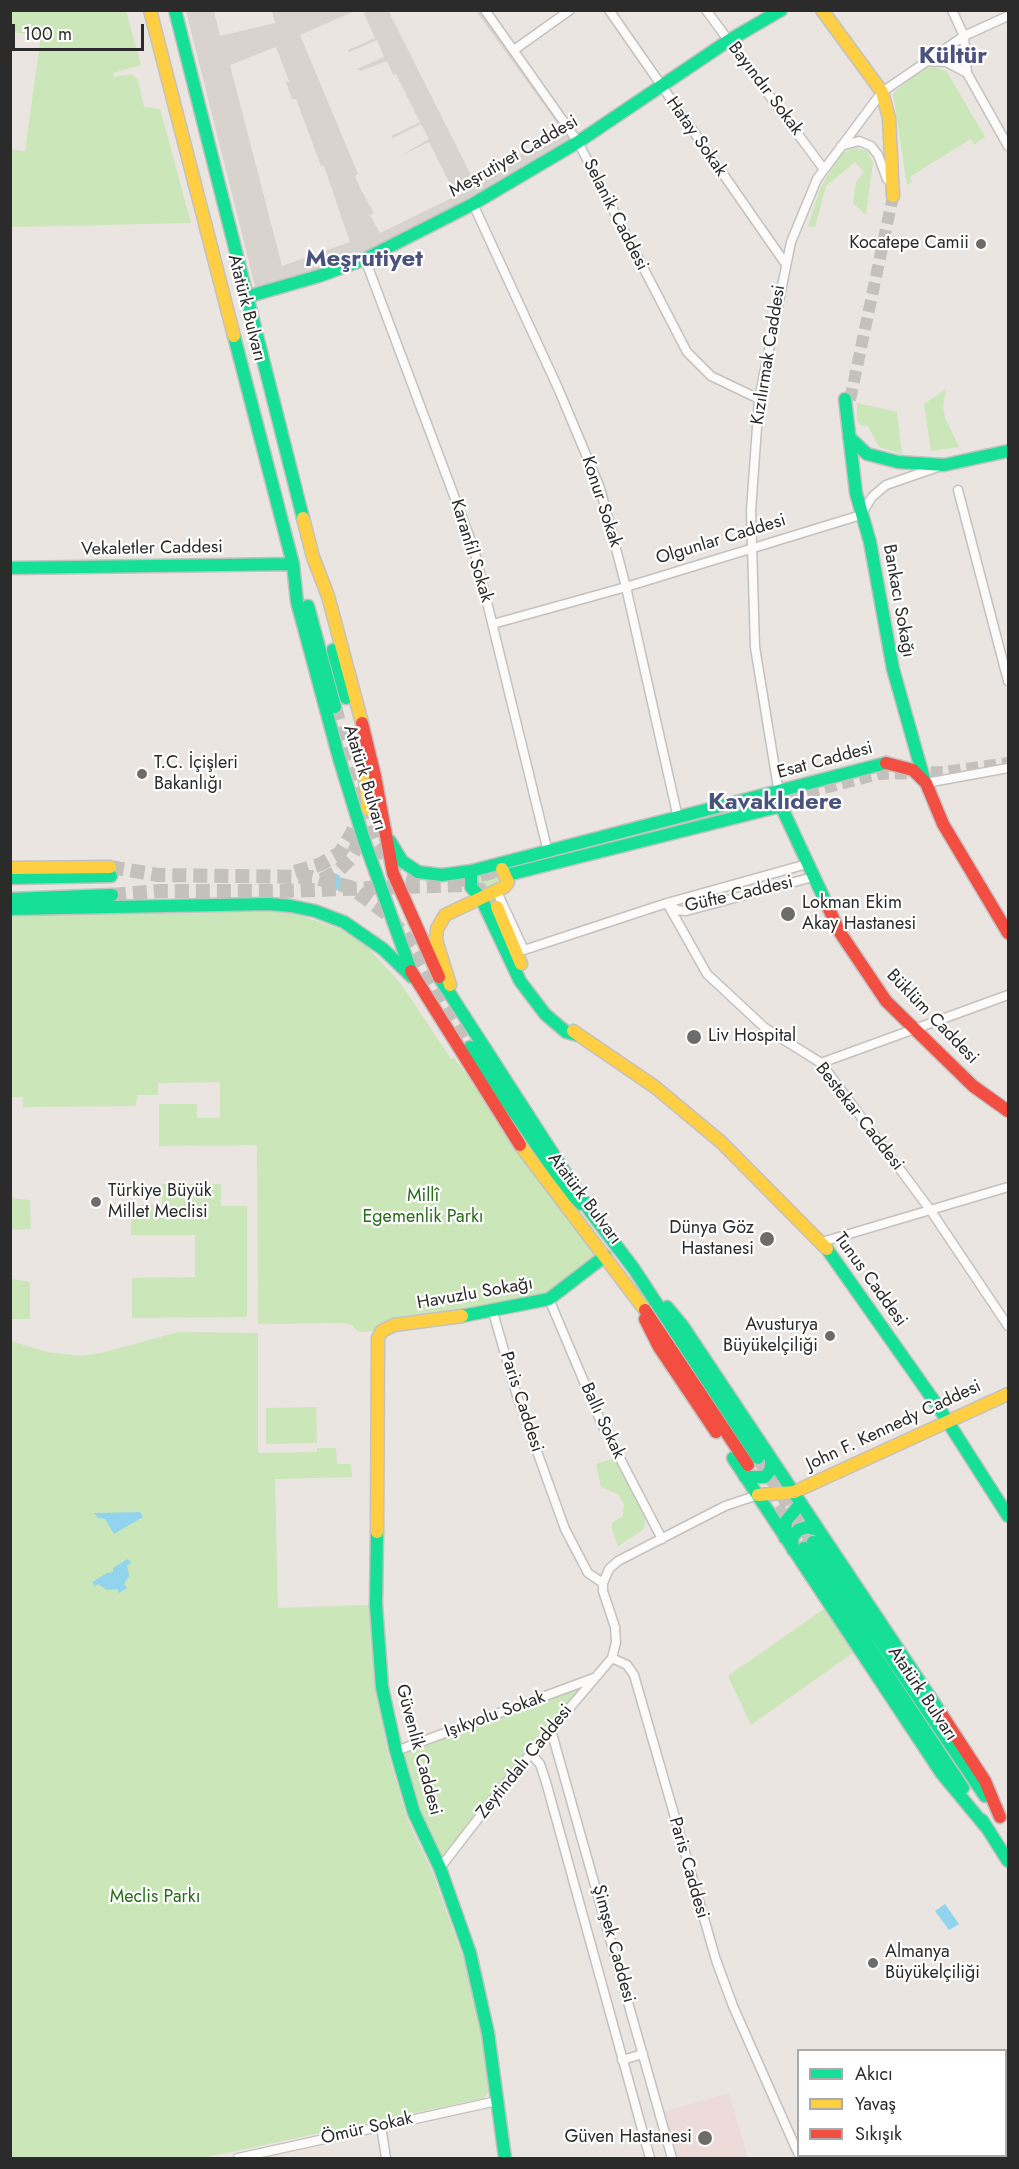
<!DOCTYPE html>
<meta charset="utf-8">
<style>
body{margin:0}
#map{position:relative;width:1019px;height:2169px;overflow:hidden;background:#eae5e0;font-family:Jost,sans-serif}
canvas{display:block}
.frame{position:absolute;inset:0;border:12px solid #2b2b2b;pointer-events:none}
.legend{position:absolute;left:797px;top:2049px;width:210px;height:108px;box-sizing:border-box;background:#fff;border:2px solid #aaa;margin:0;padding:8px 10px;list-style:none;font-size:18px;color:#2b2b2b}
.legend li{display:flex;align-items:center;gap:12px;height:30px}
.legend b{width:30px;border:2px solid #aaa}
.scale{position:absolute;left:12px;top:24px;width:132px;height:27px;box-sizing:border-box;border:3px solid #2b2b2b;border-top:0;padding-left:8px;font-size:18px;line-height:21px;white-space:nowrap;color:#2b2b2b;-webkit-text-stroke:4px #fff;paint-order:stroke}
</style>
<div id="map">
<canvas width="1019" height="2169"></canvas>
<div class="frame"></div>
<ul class="legend">
<li><b style="height:8px;background:#16e098"></b>Akıcı</li>
<li><b style="height:8px;background:#ffcf43"></b>Yavaş</li>
<li><b style="height:8px;background:#f24e42"></b>Sıkışık</li>
</ul>
<div class="scale">100 m</div>
</div>
<script>
const c = document.querySelector('canvas').getContext('2d');
c.lineJoin = 'round';
function fill(path, color) {
  c.fillStyle = color;
  c.fill(path, 'evenodd');
}
function poly(rows) {
  const path = new Path2D();
  for (const r of rows) {
    if (r.length === 3) {
      path.moveTo(r[0] + r[2], r[1]);
      path.arc(r[0], r[1], r[2], 0, 2 * Math.PI);
      continue;
    }
    path.moveTo(r[0], r[1]);
    for (let i = 2; i < r.length; i += 2) path.lineTo(r[i], r[i + 1]);
  }
  return path;
}
function stroke(path, color, width, dash) {
  c.strokeStyle = color;
  c.lineWidth = width;
  c.lineCap = dash ? 'butt' : 'round';
  c.setLineDash(dash || []);
  c.stroke(path);
}
function label(font, color, halo, rows, align = 'center') {
  c.font = font + ' Jost,sans-serif';
  c.lineWidth = 4.5;
  c.setLineDash([]);
  c.textBaseline = 'middle';
  c.strokeStyle = halo;
  c.fillStyle = color;
  for (const [text, x, y, turn = 0] of rows) {
    c.save();
    c.translate(x, y);
    c.rotate((+turn || 0) * Math.PI / 180);
    c.textAlign = isNaN(turn) ? turn : align;
    if (halo) c.strokeText(text, 0, 0);
    c.fillText(text, 0, 0);
    c.restore();
  }
}
fill(poly([
 [729,2093,748,2158,672,2158,660,2113]
]), '#ecdbd9');
fill(poly([
 [10,11,126,11,141,65,113,73,114,77,132,74,138,80,144,107,160,109,191,223,11,227,11,150,25,151,41,36,11,32],
 [935,67,947,72,985,137,974,145,971,139,930,164,910,177,912,182,907,185,893,93,923,68],
 [856,148,867,151,873,162,866,215,853,203,856,182,864,172,855,162,826,186,815,227,808,226,820,189,829,173,842,153],
 [946,389,943,408,945,418,959,447,931,451,924,404],
 [857,403,897,412,902,454,879,447,868,426,862,425,857,421],
 [492,865,508,882,481,898,471,871],
 [191,911,291,912,343,930,360,939,401,984,451,1059,454,1058,465,1073,471,1071,605,1256,549,1299,382,1331,358,1332,352,1325,344,1323,258,1324,257,1145,159,1146,159,1104,197,1104,197,1118,220,1118,220,1082,158,1083,158,1095,137,1095,136,1106,23,1107,23,1097,11,1097,11,916],
 [162,1184,221,1184,221,1206,247,1206,247,1317,132,1318,132,1278,195,1277,195,1235,131,1235,131,1205,162,1205],
 [10,1198,30,1200,31,1229,11,1230],
 [11,1279,30,1282,30,1319,11,1319],
 [178,1332,258,1333,258,1453,317,1452,317,1448,336,1448,337,1464,351,1464,352,1477,275,1479,278,1608,369,1605,375,1687,388,1753,408,1821,432,1871,467,1969,485,2050,490,2090,484,2098,203,2158,11,2158,11,1341,47,1352,81,1356,102,1353],
 [316,1407,317,1443,266,1444,266,1408],
 [615,1458,645,1518,644,1529,618,1546,612,1529,612,1523,623,1516,624,1504,618,1494,601,1487,596,1464],
 [824,1609,854,1652,751,1725,728,1676],
 [594,1678,440,1868,396,1751]
]), '#cbe6b8');
fill(poly([
 [186,11,214,11,220,36,275,23,272,11,355,11,300,35,358,174,355,176,361,190,374,213,370,215,380,233,456,196,429,142,400,156,429,139,421,124,393,138,391,136,420,122,396,74,393,75,387,61,361,71,357,69,384,57,377,40,349,52,348,50,375,38,363,11,389,12,475,183,519,159,518,156,562,130,476,11,485,11,578,142,365,259,257,294],
 [276,47,289,81,286,82,292,99,296,99,321,166,324,166,350,242,282,266,230,65]
]), '#d8d3cf');
fill(poly([
 [333,882,9],
 [140,1512,143,1517,114,1534,105,1519,98,1518,94,1513],
 [128,1559,131,1563,127,1565,129,1576,124,1584,127,1588,119,1593,117,1589,107,1590,98,1584,95,1586,92,1582,107,1573,113,1572,113,1568],
 [945,1904,959,1924,949,1930,935,1911]
]), '#92d4ed');
stroke(poly([
 [850,400,893,196],
 [493,872,879,774,944,772,1008,763]
]), '#c4c0bc', 12, [12, 6]);
stroke(poly([
 [362,806,373,839,387,858,407,873,426,879],
 [110,867,158,875,312,877,350,887,387,914,416,950,470,1047],
 [295,872,321,864,340,853,352,833,357,820,357,790,335,707],
 [322,880,338,871,350,859,365,831],
 [460,880,493,872],
 [112,895,160,891,282,891,462,885,481,890,497,907],
 [758,1458,813,1542],
 [753,1472,804,1548]
]), '#c4c0bc', 14, [14, 7]);
const street = poly([
 [485,10,578,142,687,352,711,376,759,399],
 [609,10,785,263],
 [706,10,823,168],
 [952,10,964,36,967,73,1008,146],
 [514,50,570,10],
 [924,61,946,62,967,73],
 [841,146,859,141,871,146,878,155,887,179],
 [473,204,558,388,600,488,626,587,678,818],
 [365,259,474,549,548,852],
 [958,490,1008,681],
 [493,624,626,587,861,515,872,497,886,485,938,467],
 [926,783,1008,768],
 [781,806,755,647,751,511,759,399,791,242,817,179,882,92,964,36,1008,16],
 [497,892,524,950,667,903,807,864],
 [667,903,707,974,765,1028,821,1063,931,1211,1008,1326],
 [669,905,677,910,686,911,813,877],
 [821,1063,1008,995],
 [822,1242,1008,1187],
 [549,1299,601,1422,662,1539],
 [493,1312,517,1396,565,1529,588,1573,603,1583],
 [612,1658,627,1665,634,1675,716,1960,733,2006,798,2153],
 [551,1730,672,2158],
 [396,1751,594,1678],
 [531,1754,540,1764,546,1782,650,2158],
 [440,1868,501,1789,612,1658,616,1642,615,1627,603,1591,603,1583,609,1569,618,1561,725,1506,758,1495],
 [622,2060,643,2054],
 [381,2126,386,2158],
 [238,2158,497,2101]
]);
const fast = poly([
 [175,10,303,518],
 [246,297,319,276,365,259,473,204,578,142,728,41,781,10],
 [234,336,293,564,297,602,339,758,364,840,411,971],
 [845,399,856,493,870,542,893,669,924,779],
 [849,437,867,454,898,462,944,465,1008,451],
 [10,568,293,564],
 [308,606,335,707],
 [333,650,346,698],
 [390,841,402,861,418,872,442,875,471,871],
 [507,875,781,806,829,909],
 [10,878,111,876],
 [10,899,112,895],
 [10,909,269,904,291,906,315,911,344,922,383,949,412,977],
 [439,977,590,1211,634,1269,758,1458],
 [577,1035,566,1032,545,1014,520,981,481,898,471,887,471,871,886,763],
 [470,1047,568,1191,581,1204],
 [827,1249,939,1408,1008,1516],
 [667,1307,682,1325,942,1715],
 [462,1316,549,1299,605,1256],
 [733,1458,942,1774,986,1827],
 [745,1477,765,1477,771,1469,771,1459],
 [377,1532,376,1605,382,1687,396,1751,414,1813,440,1868,470,1953,488,2033,505,2158],
 [785,1538,786,1521,801,1503],
 [813,1542,985,1796],
 [804,1548,963,1788],
 [793,1550,792,1538,798,1530,807,1527,818,1530],
 [982,1820,1008,1861]
]);
const slow = poly([
 [150,10,234,336],
 [822,10,882,92,889,118,893,196],
 [303,518,313,557,328,596,362,723],
 [364,769,368,809],
 [10,868,110,867],
 [481,898,504,887,508,882,502,869],
 [497,907,521,964],
 [450,985,436,940,437,929,445,915,481,898],
 [573,1031,655,1087,721,1142,827,1249],
 [520,1145,645,1310],
 [794,1492,1008,1394],
 [758,1495,794,1492],
 [377,1532,378,1338,382,1331,394,1325,462,1316]
]);
const jam = poly([
 [362,723,375,776,393,873,439,977],
 [886,763,913,770,926,783,943,824,1008,933],
 [829,909,839,931,886,1001,973,1086,1008,1111],
 [411,971,520,1145],
 [645,1310,748,1465],
 [645,1319,659,1347,716,1432],
 [942,1715,985,1781,1000,1817]
]);
stroke(street, '#c3c1c1', 11);
stroke(fast, '#c3c1c1', 15);
stroke(slow, '#c3c1c1', 15);
stroke(jam, '#c3c1c1', 15);
stroke(street, '#fcfbfa', 8);
stroke(fast, '#16e098', 12);
stroke(slow, '#ffcf43', 12);
stroke(jam, '#f24e42', 12);
for (const [x, y, r, color] of [
 [981,244,6,"#6e6c6a"],
 [142,774,6,"#6e6c6a"],
 [788,914,8,"#6e6c6a"],
 [694,1037,8,"#6e6c6a"],
 [96,1202,6,"#6e6c6a"],
 [767,1239,8,"#6e6c6a"],
 [830,1336,6,"#6e6c6a"],
 [873,1963,6,"#6e6c6a"],
 [705,2138,8,"#6e6c6a"]
]) {
  const dot = new Path2D();
  dot.arc(x, y, r, 0, 2 * Math.PI);
  c.fillStyle = color;
  c.fill(dot);
  stroke(dot, '#fff', 2);
}
label('18px', '#2b2b2b', '#fff', [
 ["Bayındır Sokak",765,89,53],
 ["Hatay Sokak",696,137,55],
 ["Meşrutiyet Caddesi",514,157,-30],
 ["Selanik Caddesi",615,215,63],
 ["Atatürk Bulvarı",246,308,76],
 ["Kızılırmak Caddesi",769,355,-81],
 ["Konur Sokak",601,502,72],
 ["Olgunlar Caddesi",721,540,-17],
 ["Vekaletler Caddesi",152,549,-1],
 ["Karanfil Sokak",471,551,73],
 ["Bankacı Sokağı",898,601,80],
 ["Esat Caddesi",825,761,-15],
 ["Atatürk Bulvarı",364,778,73],
 ["Güfte Caddesi",739,895,-13],
 ["Büklüm Caddesi",932,1017,46],
 ["Bestekar Caddesi",859,1117,52],
 ["Atatürk Bulvarı",584,1199,53],
 ["Tunus Caddesi",870,1280,54],
 ["Havuzlu Sokağı",475,1294,-10],
 ["Paris Caddesi",521,1402,72],
 ["Ballı Sokak",602,1421,65],
 ["John F. Kennedy Caddesi",894,1426,-25],
 ["Atatürk Bulvarı",922,1694,56],
 ["Işıkyolu Sokak",495,1715,-20],
 ["Güvenlik Caddesi",418,1750,75],
 ["Zeytindalı Caddesi",525,1762,-51],
 ["Paris Caddesi",688,1868,74],
 ["Şimşek Caddesi",613,1944,75],
 ["Ömür Sokak",367,2129,-13]
]);
label('18px', '#2b2b2b', '#fff', [
 ["Kocatepe Camii",969,244,"right"],
 ["T.C. İçişleri",154,764],
 ["Bakanlığı",154,785],
 ["Lokman Ekim",802,904],
 ["Akay Hastanesi",802,925],
 ["Liv Hospital",708,1037],
 ["Türkiye Büyük",108,1192],
 ["Millet Meclisi",108,1213],
 ["Dünya Göz",754,1229,"right"],
 ["Hastanesi",754,1250,"right"],
 ["Avusturya",818,1326,"right"],
 ["Büyükelçiliği",818,1347,"right"],
 ["Almanya",885,1953],
 ["Büyükelçiliği",885,1974],
 ["Güven Hastanesi",692,2138,"right"]
], 'left');
label('18px', '#286b18', '#fff', [
 ["Millî",423,1197],
 ["Egemenlik Parkı",423,1218],
 ["Meclis Parkı",155,1898]
]);
label('bold 24px', '#4a527e', '#fff', [
 ["Kültür",953,57],
 ["Meşrutiyet",364,260],
 ["Kavaklıdere",775,803]
]);
</script>
